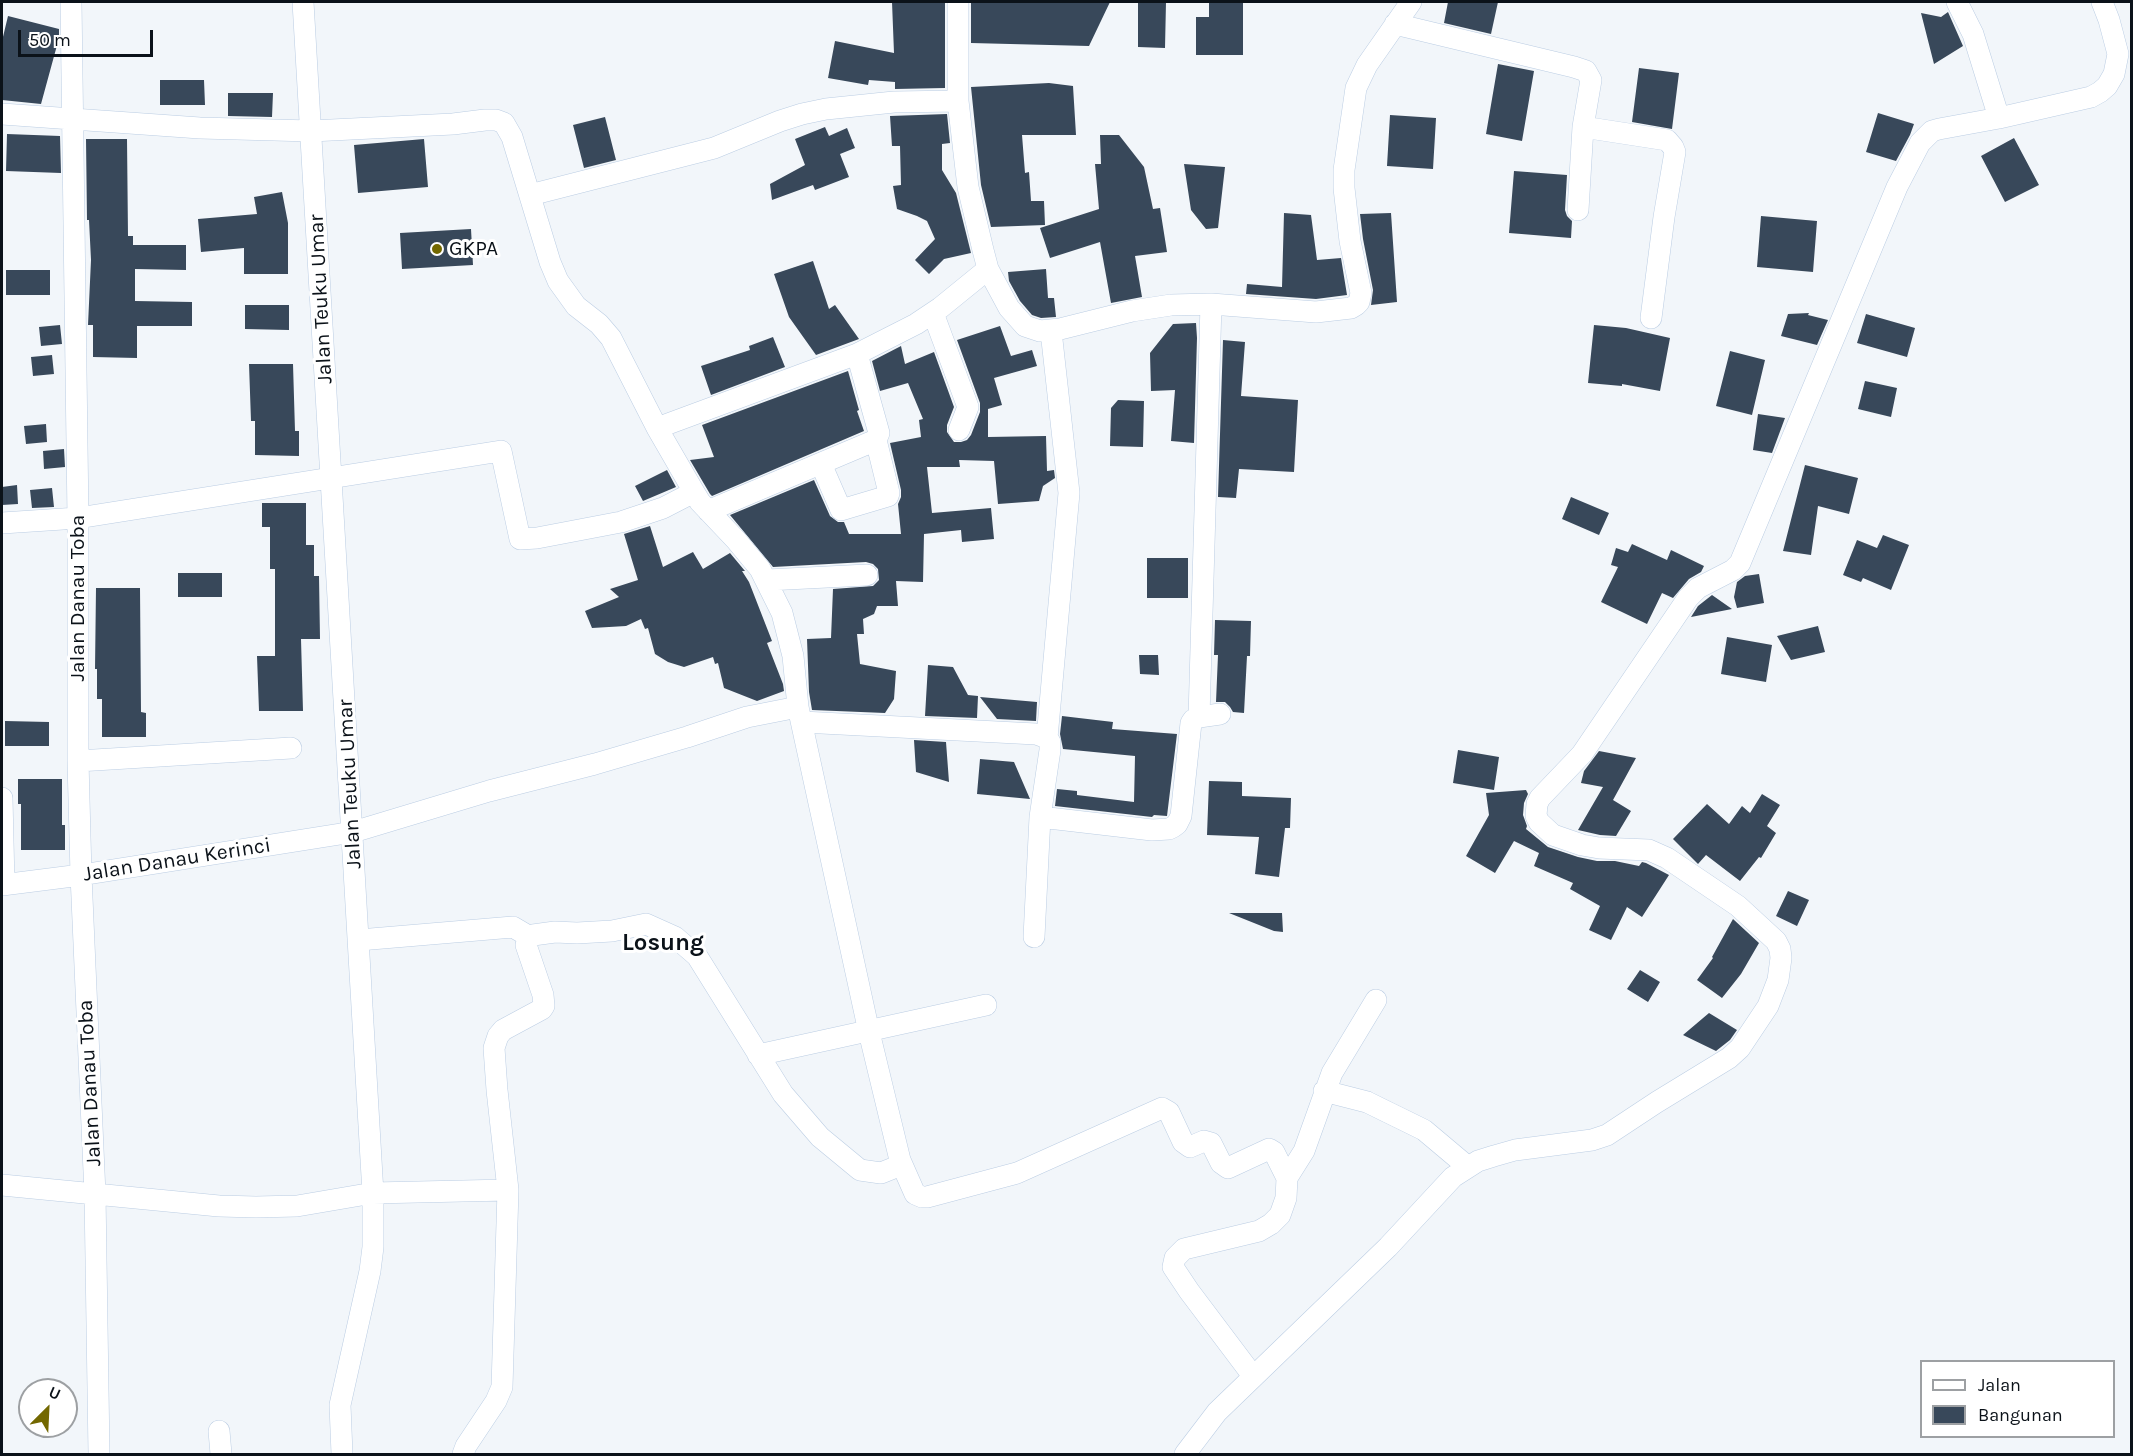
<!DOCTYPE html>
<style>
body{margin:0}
#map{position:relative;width:2133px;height:1456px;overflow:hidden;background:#f2f6fa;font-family:Karla,sans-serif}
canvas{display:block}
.frame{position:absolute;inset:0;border:3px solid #0b1219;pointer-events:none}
.legend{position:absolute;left:1920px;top:1360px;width:195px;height:78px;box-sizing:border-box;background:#fff;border:2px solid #9da0a3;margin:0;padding:8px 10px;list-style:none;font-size:18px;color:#0b1219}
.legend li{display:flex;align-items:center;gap:12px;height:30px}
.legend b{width:30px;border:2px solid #9da0a3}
.north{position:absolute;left:18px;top:1378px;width:60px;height:60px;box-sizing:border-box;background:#fff;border:2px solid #9da0a3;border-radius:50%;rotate:24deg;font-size:16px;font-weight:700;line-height:24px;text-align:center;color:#0b1219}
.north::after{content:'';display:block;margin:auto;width:21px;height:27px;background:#736800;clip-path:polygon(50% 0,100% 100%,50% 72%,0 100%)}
.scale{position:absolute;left:18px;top:30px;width:135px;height:27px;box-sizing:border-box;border:3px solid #0b1219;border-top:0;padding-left:8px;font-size:18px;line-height:21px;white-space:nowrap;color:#0b1219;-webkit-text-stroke:4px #fff;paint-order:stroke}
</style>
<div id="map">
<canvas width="2133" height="1456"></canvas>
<div class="frame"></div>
<ul class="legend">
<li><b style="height:8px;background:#fff"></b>Jalan</li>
<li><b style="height:16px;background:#38485a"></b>Bangunan</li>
</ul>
<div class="north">U</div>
<div class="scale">50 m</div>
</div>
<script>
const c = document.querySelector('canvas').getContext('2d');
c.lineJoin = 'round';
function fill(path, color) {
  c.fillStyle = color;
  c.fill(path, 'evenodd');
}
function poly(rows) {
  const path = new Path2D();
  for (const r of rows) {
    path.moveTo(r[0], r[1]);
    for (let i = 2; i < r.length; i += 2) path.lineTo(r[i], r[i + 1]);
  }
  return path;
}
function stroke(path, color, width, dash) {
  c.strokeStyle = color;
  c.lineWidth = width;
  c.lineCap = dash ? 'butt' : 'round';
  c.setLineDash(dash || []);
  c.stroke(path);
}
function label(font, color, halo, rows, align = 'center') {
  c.font = font + ' Karla,sans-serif';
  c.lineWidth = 6;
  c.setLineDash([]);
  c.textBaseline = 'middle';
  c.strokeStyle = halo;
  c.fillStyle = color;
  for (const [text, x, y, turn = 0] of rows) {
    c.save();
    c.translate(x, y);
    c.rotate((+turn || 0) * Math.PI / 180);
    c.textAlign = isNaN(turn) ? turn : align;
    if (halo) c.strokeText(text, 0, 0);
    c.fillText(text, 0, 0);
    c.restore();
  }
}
fill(poly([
 [892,2,945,2,945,88,895,89,895,82,869,80,868,85,828,78,835,41,894,53],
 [971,2,1110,2,1089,46,971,43],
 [1138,2,1166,2,1165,48,1138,47],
 [1209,2,1243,2,1243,55,1196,55,1196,17,1209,17],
 [1448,2,1498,2,1491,34,1444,23],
 [1948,12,1963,46,1934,64,1921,13,1941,17],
 [8,16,59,29,59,38,41,104,2,100,2,41],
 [1498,64,1534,71,1522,141,1486,134],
 [1639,68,1679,73,1672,129,1632,122],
 [160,80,204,80,205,105,160,105],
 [1049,83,1073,86,1076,135,1022,135,1025,173,1029,172,1031,201,1044,201,1045,225,991,227,981,185,971,87],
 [228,93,273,93,272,117,228,116],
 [1878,113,1914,124,1910,135,1896,161,1866,152],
 [947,114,950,143,942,144,942,170,956,193,971,253,944,259,929,274,915,260,935,239,927,221,917,216,897,209,893,186,901,185,900,146,892,146,890,116],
 [1390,115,1436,118,1433,169,1387,166],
 [605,117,616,160,584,168,573,125],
 [825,127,829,136,847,128,855,148,840,154,849,177,815,190,813,185,772,200,770,184,805,165,795,139],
 [7,134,60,136,61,173,6,171],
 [1100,135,1119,135,1144,167,1153,209,1160,208,1167,252,1135,256,1142,297,1111,303,1100,242,1050,258,1040,228,1099,209,1095,164,1101,164],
 [2014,138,2039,185,2005,202,1981,156],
 [86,139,127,139,128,236,133,236,133,245,186,245,186,270,135,269,135,301,192,302,192,326,137,326,137,358,93,357,93,325,88,325,91,260,89,220,87,220],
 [424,139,428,187,358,193,354,145],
 [1184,164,1225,167,1218,228,1206,229,1191,210],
 [1514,171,1567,175,1565,210,1567,216,1572,221,1571,238,1509,233],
 [282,192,288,223,288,274,244,274,244,248,201,252,198,219,257,214,254,197],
 [1284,213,1311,215,1317,260,1341,258,1347,295,1316,299,1246,294,1247,284,1282,287],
 [1391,213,1397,302,1371,305,1373,290,1363,239,1360,214],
 [1761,216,1817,221,1813,272,1757,267],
 [471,229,473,265,402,269,400,233],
 [813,261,829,309,835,305,859,339,816,355,789,317,774,274],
 [1046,269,1048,298,1054,298,1056,317,1041,318,1032,315,1020,301,1009,281,1008,272],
 [6,270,50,270,50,295,6,295],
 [245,305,289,305,289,330,245,329],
 [1809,313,1808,315,1828,320,1817,345,1781,336,1788,314],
 [1866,314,1915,328,1907,357,1857,343],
 [1196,323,1197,338,1194,443,1171,441,1175,390,1151,391,1150,353,1173,324],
 [60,325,62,344,41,346,39,327],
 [1594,325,1626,328,1670,338,1660,391,1622,384,1622,386,1588,383],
 [1000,326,1011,356,1032,350,1037,366,994,378,1002,405,988,409,988,437,1046,436,1047,471,1054,470,1055,478,1043,486,1039,501,998,504,994,461,959,460,960,467,927,467,932,513,991,508,994,539,962,542,961,530,924,534,923,582,896,581,898,606,877,606,874,614,863,619,864,634,857,634,860,664,896,671,894,699,885,713,812,710,809,692,807,639,831,638,833,589,873,586,879,580,878,569,873,564,866,562,773,567,730,515,814,480,830,516,838,522,844,522,849,534,901,534,898,504,901,497,901,490,890,443,921,437,919,420,923,419,908,383,880,391,872,361,901,346,905,364,934,352,954,407,947,425,947,432,954,442,961,442,967,440,971,435,980,412,980,403,957,340],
 [773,337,785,367,711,395,701,366,750,350,749,346],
 [1223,340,1245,342,1241,396,1298,400,1294,472,1239,469,1236,498,1218,497],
 [1730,351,1765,360,1752,415,1716,406],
 [52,355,54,374,33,376,31,357],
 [249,364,293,364,295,431,299,431,299,456,255,455,255,421,251,421],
 [848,371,859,410,857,411,864,431,712,496,710,494,690,460,714,457,702,425],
 [1865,381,1897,388,1891,417,1858,409],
 [1118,400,1144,401,1143,447,1110,446,1111,408],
 [1758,414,1785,418,1772,453,1753,450],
 [46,424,47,442,26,444,24,426],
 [64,449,65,467,44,469,43,451],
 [1805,465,1858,478,1849,514,1818,506,1811,555,1783,551],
 [667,470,676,487,643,501,635,486],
 [17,485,18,504,2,505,2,487],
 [52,488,54,507,32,508,30,490],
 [1571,497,1609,513,1599,535,1562,519],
 [262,503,306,503,306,545,314,545,314,576,319,576,320,639,301,639,303,711,259,711,257,656,275,656,275,569,270,569,270,527,262,527],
 [650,526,663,567,693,552,703,569,730,553,745,571,742,571,749,582,772,641,767,643,783,684,784,691,757,701,724,688,718,663,715,664,713,657,684,667,668,662,655,654,648,628,645,629,641,619,626,626,592,628,585,611,619,597,610,589,638,580,624,534],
 [1883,535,1909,545,1891,590,1863,578,1861,582,1843,575,1857,540,1877,548],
 [1632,544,1667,560,1671,550,1704,566,1701,572,1689,579,1673,598,1662,593,1647,624,1601,602,1618,567,1611,565,1616,548,1628,552],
 [1147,558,1188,558,1188,598,1147,598],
 [178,573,222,573,222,597,178,597],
 [1759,574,1764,603,1737,608,1734,597,1737,582,1745,576],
 [96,588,140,588,141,712,146,713,146,737,102,737,102,699,97,699,97,669,95,669],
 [1712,595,1732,609,1691,617,1698,606],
 [1215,620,1251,621,1250,656,1247,656,1244,713,1233,712,1230,707,1225,702,1216,702,1218,655,1214,655],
 [1818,626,1825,652,1791,660,1777,636],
 [1727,637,1772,645,1766,682,1721,674],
 [1139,655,1158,655,1159,675,1140,674],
 [928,665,953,667,968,695,978,696,977,718,925,716],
 [980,697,1037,702,1036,721,997,719],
 [1062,716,1113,722,1112,729,1177,734,1167,816,1154,815,1152,817,1055,806,1057,789,1077,791,1077,795,1134,802,1135,756,1063,749,1060,734],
 [5,721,49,722,49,746,5,746],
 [914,740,946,742,949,782,916,772],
 [1458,750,1499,757,1494,790,1453,783],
 [1599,751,1636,758,1613,800,1631,811,1616,836,1600,835,1578,830,1603,787,1581,783,1584,771],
 [980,759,1014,762,1030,799,977,794],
 [18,779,62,779,62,825,65,825,65,850,21,850,21,804,18,804],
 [1209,781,1242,782,1242,796,1291,798,1290,828,1285,828,1279,877,1255,874,1259,837,1207,835],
 [1526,790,1528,794,1524,803,1523,815,1527,826,1526,829,1548,847,1578,857,1597,861,1615,861,1639,866,1642,862,1646,863,1669,875,1642,917,1627,907,1611,940,1589,930,1600,906,1570,889,1573,883,1534,866,1539,853,1514,841,1495,873,1466,856,1489,815,1486,793],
 [1762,794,1780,805,1767,826,1776,833,1761,858,1759,857,1740,881,1706,855,1698,864,1673,839,1707,804,1729,824,1742,806,1750,813],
 [1788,891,1809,900,1797,926,1776,916],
 [1229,913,1282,913,1283,932,1274,931],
 [1733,919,1759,943,1741,974,1722,998,1697,980,1713,958,1712,957],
 [1640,970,1660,982,1648,1002,1627,989],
 [1709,1013,1737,1030,1730,1040,1716,1051,1683,1035]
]), '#38485a');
const street = poly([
 [71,2,78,518,78,761,81,875,95,1194,99,1454],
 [958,2,958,101,968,187,983,250,988,269,1009,308,1025,326,1040,331,1060,329,1132,311,1171,305,1211,304,1316,312,1351,308,1356,305,1359,302,1361,293,1350,241,1344,188,1344,170,1356,88,1367,65,1411,2],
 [1957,2,1973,34,1999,118],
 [1395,24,1574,67,1586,71,1591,80,1583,127,1578,210],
 [2,114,200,128,311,131,453,124,485,120,496,120,504,123,512,137,550,262,558,281,576,306,599,324,611,338,657,428,694,492,700,502,736,540,760,569,782,613,793,656,798,707,869,1032,900,1160,915,1194,922,1197,927,1197,1017,1173,1162,1108,1169,1112,1183,1142,1190,1147,1204,1141,1211,1143,1221,1163,1228,1168,1269,1149,1274,1152,1287,1178],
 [1583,127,1667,140,1673,147,1675,152,1664,217,1651,318],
 [530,195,714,148,780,121,802,114,826,109,894,102,958,101],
 [933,313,968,407,959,430],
 [657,428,857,354,916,324,940,308,988,269],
 [821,464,841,510,888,496,889,493,876,440],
 [708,511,876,440,879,433,857,354],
 [2,523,78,518,501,451,520,539,537,538,621,522,663,508,694,492],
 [767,580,867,575],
 [1199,717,1211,304],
 [802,722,1036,734,1047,738,1050,742,1050,750,1040,817,1034,937],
 [1047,738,1069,493,1051,331],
 [78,761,291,748],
 [2,798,4,884],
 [1040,817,1152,830,1169,829,1173,827,1177,824,1181,816,1191,723,1193,720,1199,717,1220,714],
 [2,885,81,875,353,832,489,791,595,764,687,737,747,717,798,707],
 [359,940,513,927,530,937],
 [758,1055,986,1005],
 [1324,1091,1367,1102,1424,1130,1468,1167],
 [2,1185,219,1206,256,1207,297,1206,373,1193,303,2],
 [1253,1376,1189,1291,1173,1267,1175,1258,1184,1249,1259,1231,1271,1224,1280,1215,1286,1198,1287,1178,1304,1151,1332,1073,1376,1000],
 [219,1431,221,1454],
 [342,1454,340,1405,370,1271,373,1247,373,1193,508,1190],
 [463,1454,466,1446,496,1401,502,1387,508,1190,497,1090,494,1048,498,1036,503,1030,542,1009,544,1006,543,995,526,945,528,939,533,935,555,932,577,933,612,931,646,924,675,937,697,956,783,1094,820,1137,860,1170,881,1173,896,1167,900,1160],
 [1185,1454,1217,1412,1388,1247,1453,1177,1478,1161,1494,1156,1515,1150,1592,1140,1607,1135,1657,1102,1729,1058,1740,1048,1768,1006,1778,980,1781,958,1780,949,1776,941,1738,906,1667,858,1649,850,1599,848,1582,845,1553,835,1539,822,1536,816,1537,804,1540,798,1582,754,1688,598,1698,588,1733,570,1740,563,1897,187,1920,143,1932,131,1939,129,1999,118,2091,97,2100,92,2107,86,2114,74,2118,54,2109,20,2102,2]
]);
stroke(street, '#bbcde3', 22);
stroke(street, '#fff', 21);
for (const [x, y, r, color] of [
 [437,249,6,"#736800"]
]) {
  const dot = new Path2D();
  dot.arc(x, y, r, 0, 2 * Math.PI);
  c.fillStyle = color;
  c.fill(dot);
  stroke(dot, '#fff', 2);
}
label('21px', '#0b1219', '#fff', [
 ["GKPA",449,249]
], 'left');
label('21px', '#0b1219', '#fff', [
 ["Jalan Teuku Umar",321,299,-93],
 ["Jalan Danau Toba",78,598,-90],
 ["Jalan Teuku Umar",350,784,-93],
 ["Jalan Danau Kerinci",177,860,-9],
 ["Jalan Danau Toba",90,1083,-93]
]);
label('bold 24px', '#0b1219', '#fff', [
 ["Losung",663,943]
]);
</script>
